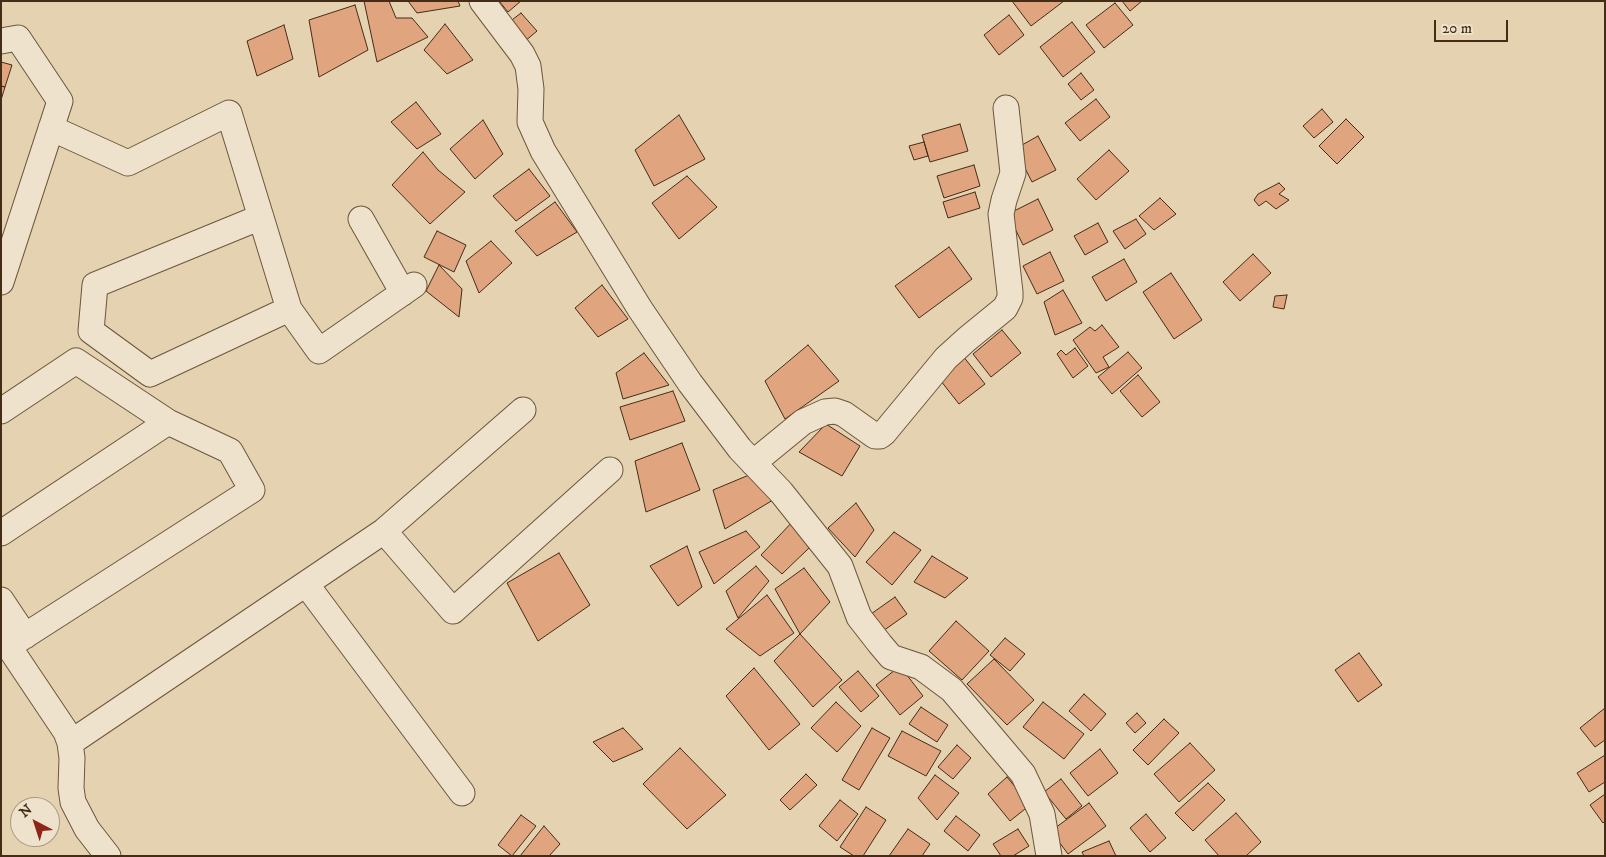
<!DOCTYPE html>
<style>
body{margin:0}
#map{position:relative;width:1606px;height:857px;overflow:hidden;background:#e5d2b0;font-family:"IM FELL DW Pica",serif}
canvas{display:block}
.frame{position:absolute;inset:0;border:2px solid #442c17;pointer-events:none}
.north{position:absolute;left:10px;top:797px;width:50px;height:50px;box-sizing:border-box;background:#eee2cc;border:1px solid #aa9984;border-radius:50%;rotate:320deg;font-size:14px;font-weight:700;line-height:20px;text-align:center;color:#442c17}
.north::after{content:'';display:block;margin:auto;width:18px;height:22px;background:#8f2418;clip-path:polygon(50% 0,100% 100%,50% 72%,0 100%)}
.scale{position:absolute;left:1434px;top:20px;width:74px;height:22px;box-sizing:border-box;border:2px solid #442c17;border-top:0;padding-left:6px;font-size:15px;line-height:18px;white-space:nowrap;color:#442c17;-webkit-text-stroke:4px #eee2cc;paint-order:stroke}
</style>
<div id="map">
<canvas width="1606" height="857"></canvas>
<div class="frame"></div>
<div class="north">N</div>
<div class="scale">20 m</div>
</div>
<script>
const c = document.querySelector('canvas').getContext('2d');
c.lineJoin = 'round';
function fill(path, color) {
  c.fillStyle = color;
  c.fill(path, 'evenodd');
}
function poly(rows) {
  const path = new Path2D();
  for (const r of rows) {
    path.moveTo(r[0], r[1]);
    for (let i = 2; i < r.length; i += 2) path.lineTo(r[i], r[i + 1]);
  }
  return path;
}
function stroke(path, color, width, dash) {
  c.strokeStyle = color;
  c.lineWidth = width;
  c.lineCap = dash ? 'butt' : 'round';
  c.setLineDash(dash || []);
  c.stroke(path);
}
const building = poly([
 [364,1,389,1,396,18,412,18,428,37,377,62,364,1],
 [408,1,458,1,460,6,417,13,408,1],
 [499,1,521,1,508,12,499,1],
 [1012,1,1064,1,1031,26,1012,1],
 [1122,1,1142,1,1130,11,1122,1],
 [1115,3,1133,25,1104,48,1086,25,1115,3],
 [355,5,368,50,319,77,309,20,355,5],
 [521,13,537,31,524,42,508,23,521,13],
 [1009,15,1024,35,999,55,984,35,1009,15],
 [1072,22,1095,52,1063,77,1040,47,1072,22],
 [445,24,473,60,447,74,424,50,445,24],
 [284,25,293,59,257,76,247,41,284,25],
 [1,62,12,65,5,87,1,86,1,62],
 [1081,73,1094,90,1081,100,1068,84,1081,73],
 [1,86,5,87,1,100,1,86],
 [1096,99,1110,117,1080,141,1065,123,1096,99],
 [416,102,441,134,417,149,391,122,416,102],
 [1322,109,1333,122,1314,138,1303,126,1322,109],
 [679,115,705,159,654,186,635,150,679,115],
 [1346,119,1364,137,1337,164,1319,146,1346,119],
 [483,120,503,154,475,179,450,149,483,120],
 [960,124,968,151,930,162,922,135,960,124],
 [1038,136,1056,170,1032,182,1015,149,1038,136],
 [924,142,928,156,914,160,909,146,924,142],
 [1109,150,1129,171,1096,200,1077,179,1109,150],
 [423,152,438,170,465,192,430,224,392,185,423,152],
 [974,165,980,186,944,198,937,176,974,165],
 [529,169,550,196,516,221,493,196,529,169],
 [687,176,717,207,679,239,652,203,687,176],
 [1279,183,1285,189,1279,194,1289,200,1276,209,1266,201,1259,206,1254,200,1258,194,1279,183],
 [975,192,980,208,948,218,943,202,975,192],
 [1160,198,1176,214,1154,230,1139,216,1160,198],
 [1038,199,1053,230,1023,245,1008,214,1038,199],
 [555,202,577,232,537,256,515,231,555,202],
 [1136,219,1146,234,1125,249,1113,231,1136,219],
 [1098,223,1108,242,1085,255,1074,236,1098,223],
 [437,231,466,245,454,272,424,257,437,231],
 [491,241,512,263,479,293,466,261,491,241],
 [949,247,972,279,919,318,895,286,949,247],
 [1050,252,1064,281,1037,294,1023,266,1050,252],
 [1253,254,1271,273,1240,301,1223,282,1253,254],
 [1124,259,1137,282,1106,301,1092,277,1124,259],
 [439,265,462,289,459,317,426,291,439,265],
 [1171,273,1202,320,1174,339,1143,292,1171,273],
 [602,285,628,319,598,337,575,308,602,285],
 [1063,290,1082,323,1055,335,1044,302,1063,290],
 [1287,295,1284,309,1273,307,1275,296,1287,295],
 [1102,325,1119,347,1103,357,1109,367,1096,373,1073,340,1090,327,1095,331,1102,325],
 [1002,330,1021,353,991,377,973,354,1002,330],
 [808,345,839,381,785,419,765,381,808,345],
 [1075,348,1088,366,1073,378,1057,354,1061,350,1066,355,1075,348],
 [1128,352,1142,368,1112,394,1098,377,1128,352],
 [644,353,669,385,623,399,616,373,644,353],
 [963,356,985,384,959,404,937,376,963,356],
 [1138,375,1160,402,1142,417,1120,391,1138,375],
 [673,391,685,421,630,440,620,407,673,391],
 [826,424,860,446,842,476,799,452,826,424],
 [682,443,700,490,646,512,635,461,682,443],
 [749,475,773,500,725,529,713,490,749,475],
 [856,503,874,530,855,557,828,528,856,503],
 [795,519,809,548,782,574,761,555,795,519],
 [746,531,760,547,714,584,699,552,746,531],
 [894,532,921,550,892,585,866,562,894,532],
 [687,546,702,587,678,606,650,566,687,546],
 [559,553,590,605,538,641,507,583,559,553],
 [932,556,968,578,945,598,914,582,932,556],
 [756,566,769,581,738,618,726,591,756,566],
 [804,568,830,602,800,634,775,589,804,568],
 [767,595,794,633,760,656,726,629,767,595],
 [895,597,907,614,883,631,871,614,895,597],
 [956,621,989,651,962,680,929,651,956,621],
 [800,634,842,680,813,707,774,661,800,634],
 [1005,638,1025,654,1010,671,990,655,1005,638],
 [1359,653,1382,685,1358,702,1335,670,1359,653],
 [994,659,1034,700,1007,725,967,684,994,659],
 [900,666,923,696,900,715,876,685,900,666],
 [754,668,800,724,769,750,726,696,754,668],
 [858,671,879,696,861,712,839,687,858,671],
 [1084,694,1106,714,1091,731,1069,711,1084,694],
 [836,702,861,726,837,752,811,728,836,702],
 [1043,702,1084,734,1064,759,1023,727,1043,702],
 [921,707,948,725,937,742,909,724,921,707],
 [1605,708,1605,740,1595,747,1580,728,1605,708],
 [1137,713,1146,723,1135,733,1126,723,1137,713],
 [1164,719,1179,733,1148,765,1133,750,1164,719],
 [623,728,643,749,613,762,593,742,623,728],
 [872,728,890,738,859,790,842,780,872,728],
 [902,731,941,751,926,776,888,756,902,731],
 [1190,743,1215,770,1179,802,1154,774,1190,743],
 [957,745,971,758,953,779,938,767,957,745],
 [680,748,726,795,687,829,643,784,680,748],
 [1100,749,1118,773,1088,796,1070,773,1100,749],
 [1605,755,1605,782,1589,792,1577,773,1605,755],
 [806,774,817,785,790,810,780,800,806,774],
 [935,775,959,793,937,820,918,798,935,775],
 [1007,777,1030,805,1010,821,988,794,1007,777],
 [1061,779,1082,806,1066,819,1044,792,1061,779],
 [1208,783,1225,800,1193,831,1175,813,1208,783],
 [1605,794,1605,821,1603,823,1590,805,1605,794],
 [840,800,858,814,837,841,819,826,840,800],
 [1089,803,1106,826,1068,854,1051,831,1089,803],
 [866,807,886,820,863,856,854,856,840,847,866,807],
 [1236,813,1261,842,1246,856,1219,856,1205,840,1236,813],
 [1146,814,1166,838,1150,852,1130,828,1146,814],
 [521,815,536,826,512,856,498,845,521,815],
 [956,816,980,835,968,851,944,831,956,816],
 [544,826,560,844,549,856,520,856,544,826],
 [908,829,930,844,922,856,889,856,908,829],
 [1018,829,1029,846,1013,856,1001,856,993,844,1018,829],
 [1109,841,1116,856,1084,856,1082,852,1109,841]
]);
fill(building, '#e0a47f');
stroke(building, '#442c17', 1);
const minor = poly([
 [482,1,522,54,528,66,531,89,530,122,543,151,640,309,690,383,740,449,781,492,840,566,859,617,880,644,891,657,921,667,952,690,1023,774,1042,814,1049,856],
 [1,41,18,38,60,101,1,282],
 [51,128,128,163,229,113,289,309,319,351,414,285],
 [261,217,95,285,91,331,150,374,289,309],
 [361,219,403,293],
 [1,411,76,361,168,422,230,451,252,490,9,646],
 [753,463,803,422,825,412,835,411,844,414,875,436,880,436,884,433,946,358,967,339,1005,308,1010,298,1010,292,1001,214,1004,200,1013,173,1006,108],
 [384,531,453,611,610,470],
 [1,533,168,422],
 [306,584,462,793],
 [1,600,25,636],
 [1,635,66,732,70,743,72,758,71,788,73,802,87,829,108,856],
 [70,743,384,531,523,410]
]);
stroke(minor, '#6c563d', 27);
stroke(minor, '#eee2cc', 25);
</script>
